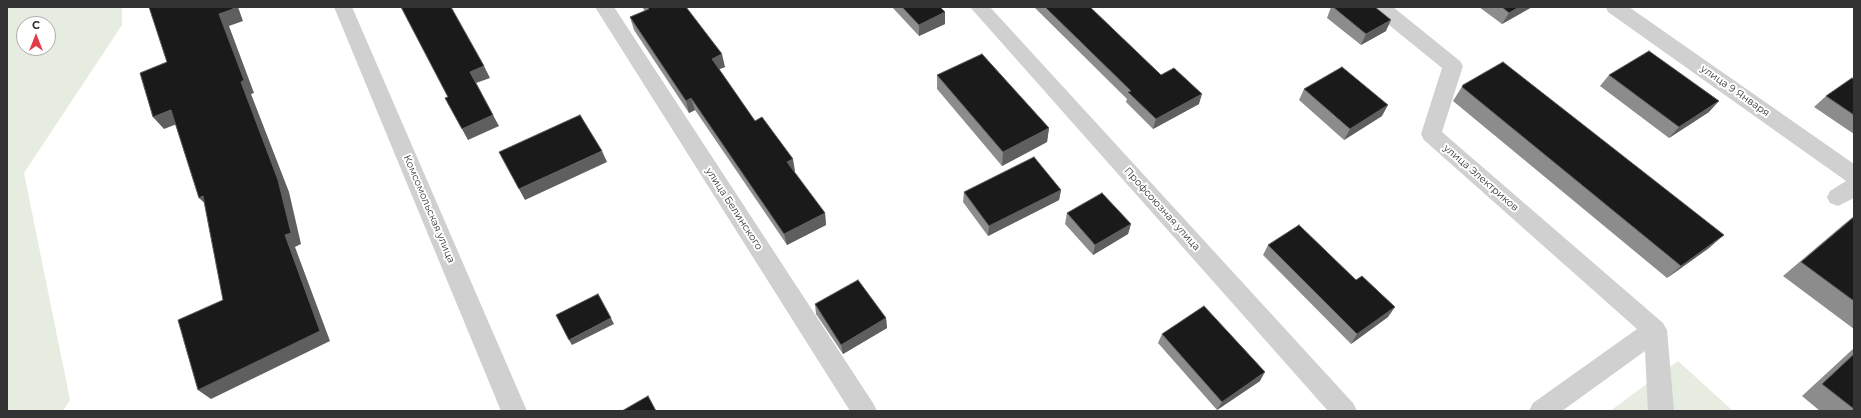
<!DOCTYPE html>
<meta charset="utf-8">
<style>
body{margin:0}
#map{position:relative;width:1861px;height:418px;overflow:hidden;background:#fff;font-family:Montserrat,sans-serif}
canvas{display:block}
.frame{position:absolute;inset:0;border:8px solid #333;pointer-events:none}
.north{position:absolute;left:16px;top:16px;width:40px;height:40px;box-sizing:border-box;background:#fff;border:1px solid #adadad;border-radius:50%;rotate:0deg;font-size:11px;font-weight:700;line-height:16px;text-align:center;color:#333}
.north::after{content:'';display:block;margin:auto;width:14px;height:18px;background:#e63946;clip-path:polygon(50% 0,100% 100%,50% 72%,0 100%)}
</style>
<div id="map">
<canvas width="1861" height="418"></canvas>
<div class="frame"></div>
<div class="north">С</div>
</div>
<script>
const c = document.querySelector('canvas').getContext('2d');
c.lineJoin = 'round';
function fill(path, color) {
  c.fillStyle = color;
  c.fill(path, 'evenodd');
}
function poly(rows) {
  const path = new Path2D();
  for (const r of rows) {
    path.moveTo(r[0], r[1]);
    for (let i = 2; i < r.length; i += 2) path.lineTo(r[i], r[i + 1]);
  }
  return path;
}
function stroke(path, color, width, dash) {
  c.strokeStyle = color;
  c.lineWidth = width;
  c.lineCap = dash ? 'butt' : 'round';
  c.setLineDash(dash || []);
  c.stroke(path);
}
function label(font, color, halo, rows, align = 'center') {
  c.font = font + ' Montserrat,sans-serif';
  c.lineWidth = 4;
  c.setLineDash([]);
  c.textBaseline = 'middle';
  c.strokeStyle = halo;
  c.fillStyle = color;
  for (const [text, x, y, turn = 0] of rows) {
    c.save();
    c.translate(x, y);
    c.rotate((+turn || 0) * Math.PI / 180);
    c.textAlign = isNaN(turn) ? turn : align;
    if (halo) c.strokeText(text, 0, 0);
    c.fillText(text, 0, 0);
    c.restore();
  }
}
fill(poly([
 [7,7,122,7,122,25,24,173,70,400,63,411,7,411],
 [24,24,48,24,48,48,24,48],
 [1678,361,1733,411,1610,411]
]), '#e6ecdf');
fill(poly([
 [334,7,352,7,527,411,501,411,334,7],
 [595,7,614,7,873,403,877,411,850,411,595,7],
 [970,7,990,7,1353,403,1357,411,1328,411,970,7],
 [1371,7,1393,7,1460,61,1463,66,1442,132,1663,323,1667,330,1674,411,1648,411,1645,351,1562,411,1529,411,1533,403,1637,329,1424,140,1421,134,1442,68,1373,12,1371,7],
 [1606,7,1629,7,1854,164,1854,198,1838,206,1830,203,1827,197,1830,191,1846,181,1608,12,1606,7]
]), '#d0d0d0');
fill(poly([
 [642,7,686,7,725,67,719,69,755,121,795,171,794,172,825,213,826,225,787,245,695,110,689,113,634,30,630,17,645,11],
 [892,7,940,7,945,12,945,24,919,36],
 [1034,7,1090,7,1161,75,1199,104,1153,129,1126,102,1127,99],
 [1331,7,1375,7,1386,31,1361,45,1327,18],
 [1479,7,1532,7,1502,24],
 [937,75,1049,128,1047,142,1002,166,937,89],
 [1609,75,1709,112,1669,138,1600,86],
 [1854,80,1854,134,1814,107,1826,96],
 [1463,85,1709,248,1667,278,1453,101],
 [1304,89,1382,116,1344,140,1299,100],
 [1061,190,1059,200,988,236,963,202,964,192],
 [1067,213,1131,224,1128,234,1093,255,1065,224],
 [1854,216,1854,329,1783,276,1843,225],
 [1268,245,1388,317,1351,344,1263,255],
 [815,304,886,318,887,328,843,354,816,314],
 [1162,334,1260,381,1217,410,1158,343],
 [1854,348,1854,411,1820,411,1802,396]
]), '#8c8c8c');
fill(poly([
 [233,7,238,7,243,21,229,26,254,93,251,94,289,192,301,244,295,247,330,341,211,399,198,390,285,235,241,82,219,14],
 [1519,7,1532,7,1502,24,1509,13],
 [945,12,945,24,919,36,919,25],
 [1391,20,1386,31,1361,45,1366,34],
 [722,54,725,67,715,71,712,59],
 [484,66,490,78,476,83,470,72],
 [1202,94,1199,104,1153,129,1156,119],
 [691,98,695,110,689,113,686,101],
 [1719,101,1709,112,1669,138,1679,127],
 [1388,105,1382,116,1344,140,1350,129],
 [171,110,182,122,164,129,153,117],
 [493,115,499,126,468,140,462,129],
 [1049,128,1047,142,1002,166,1003,152],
 [602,151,607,162,525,200,519,189],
 [793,159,795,171,789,174,787,162],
 [1061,190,1059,200,988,236,989,226],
 [203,196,211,209,199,198],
 [825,213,826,225,787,245,784,234],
 [1131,224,1128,234,1093,255,1095,245],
 [1724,235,1709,248,1667,278,1681,266],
 [1395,307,1388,317,1351,344,1357,334],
 [611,318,614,324,572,345,569,340],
 [886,318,887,328,843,354,841,345],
 [1265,372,1260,381,1217,410,1222,402]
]), '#5f5f5f');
const building = poly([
 [149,7,233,7,233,9,219,14,244,80,241,82,278,180,291,233,285,235,320,331,198,390,178,320,223,300,203,196,199,198,171,110,153,117,140,73,167,62,149,7],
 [401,7,451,7,484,66,470,72,493,115,462,129,445,98,448,97,401,7],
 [647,7,686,7,722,54,712,59,755,121,762,117,793,159,787,162,825,213,784,234,691,98,686,101,630,17,649,9,647,7],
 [902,7,940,7,945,12,919,25,902,7],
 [1045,7,1090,7,1161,75,1174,68,1202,94,1156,119,1128,92,1131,91,1045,7],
 [1333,7,1375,7,1391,20,1366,34,1333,7],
 [1502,7,1519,7,1509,13,1502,7],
 [1649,51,1719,101,1679,127,1609,75,1649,51],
 [982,54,1049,128,1003,152,937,75,982,54],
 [1503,62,1724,235,1681,266,1462,87,1463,85,1503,62],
 [1342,67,1388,105,1350,129,1304,89,1342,67],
 [1852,78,1854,80,1854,115,1826,96,1852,78],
 [580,115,602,151,519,189,499,152,580,115],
 [1034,157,1061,190,989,226,964,192,1034,157],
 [1102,193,1131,224,1095,245,1067,213,1102,193],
 [1854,217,1854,301,1801,262,1854,217],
 [1299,225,1356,280,1362,276,1395,307,1357,334,1268,245,1299,225],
 [858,280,886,318,841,345,815,304,858,280],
 [598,294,611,318,569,340,556,315,598,294],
 [1204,306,1265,372,1222,402,1162,334,1204,306],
 [1854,354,1854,409,1822,384,1854,354],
 [648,396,656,411,622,411,648,396]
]);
fill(building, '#1a1a1a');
stroke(building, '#5f5f5f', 1);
label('10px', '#333', '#fff', [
 ["улица 9 Января",1735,91,35],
 ["улица Электриков",1481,178,41],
 ["Комсомольская улица",429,209,67],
 ["улица Белинского",734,209,57],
 ["Профсоюзная улица",1162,209,48]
]);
</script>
